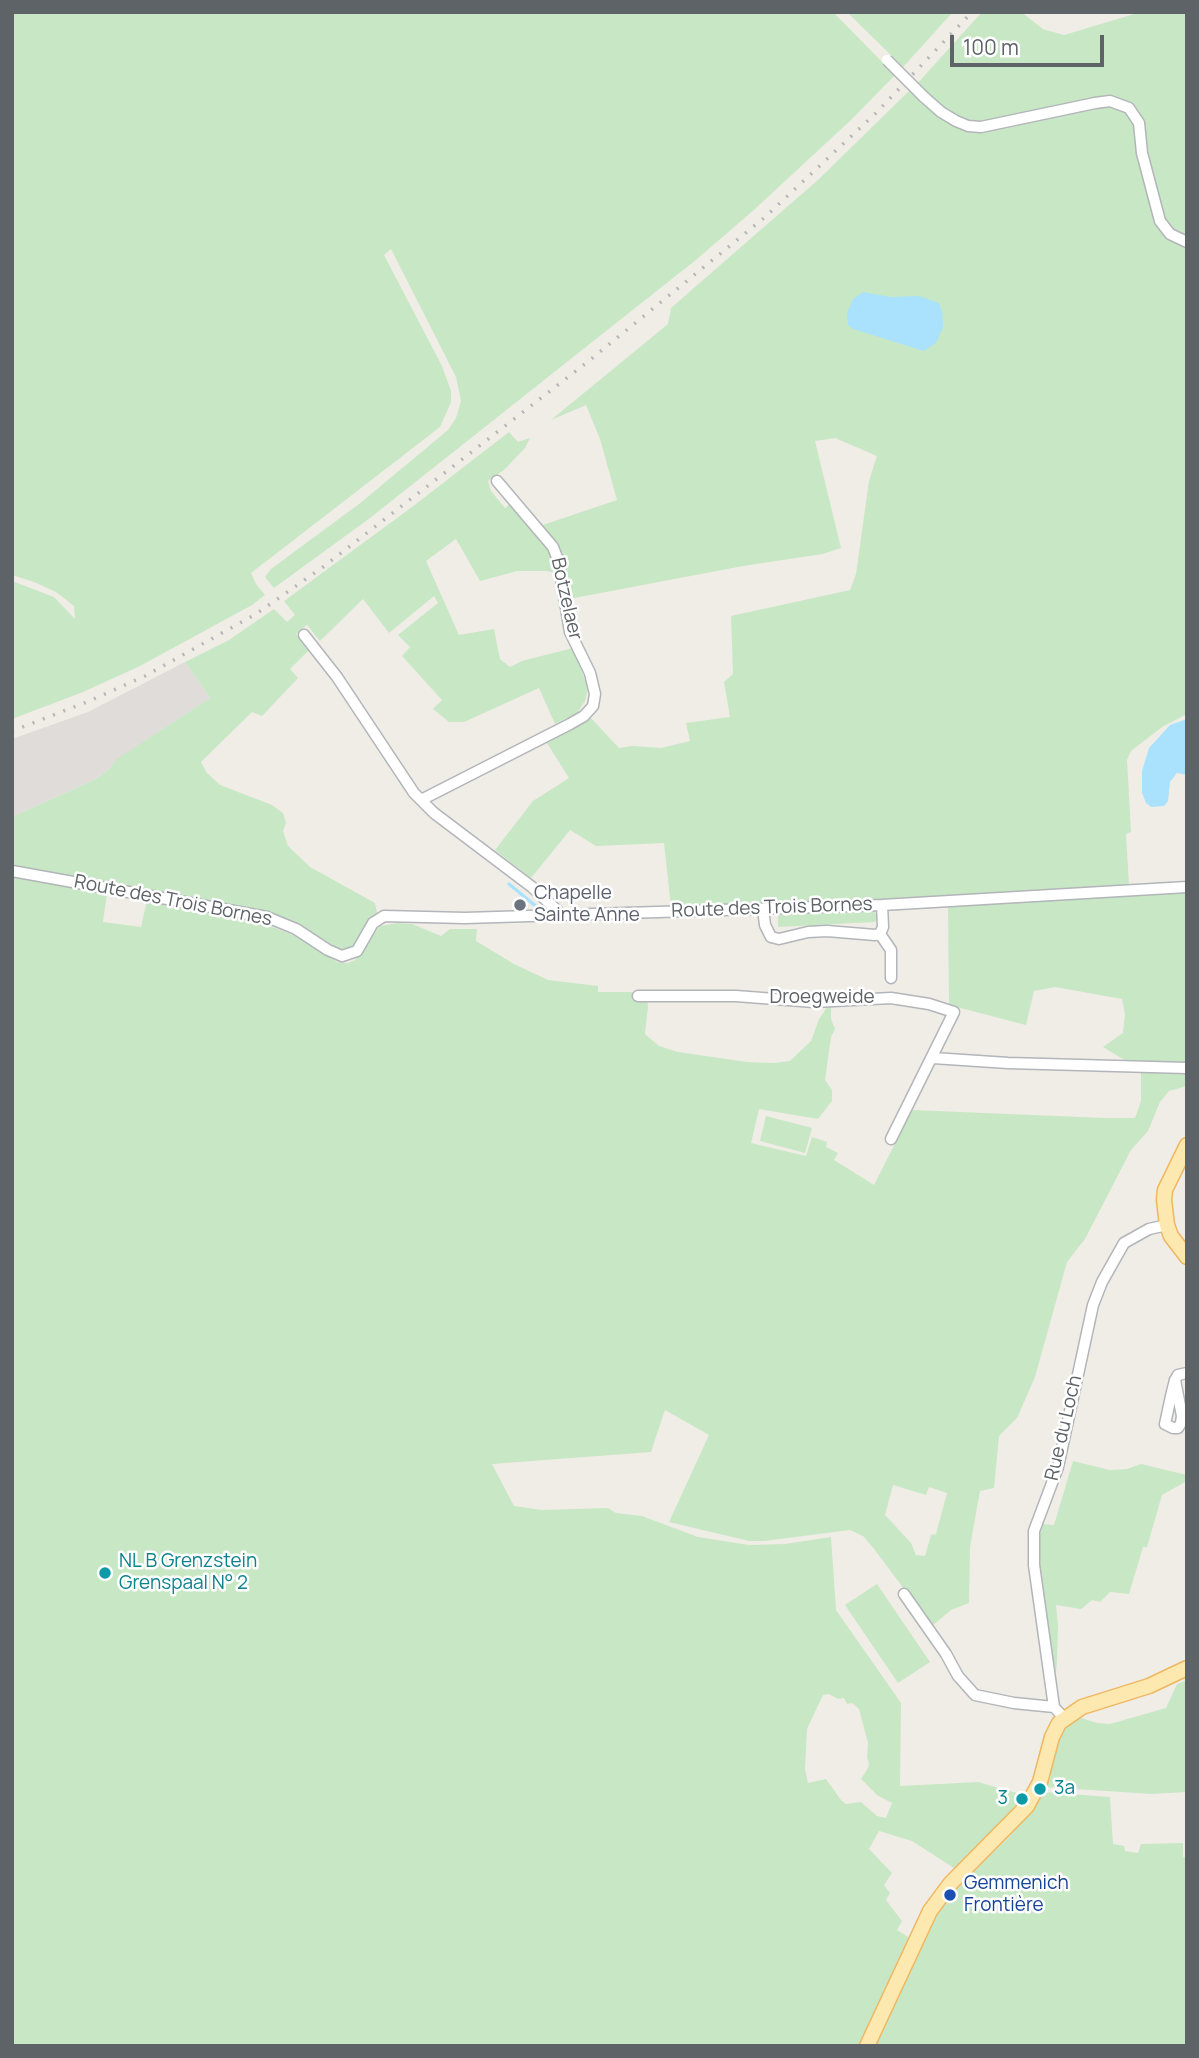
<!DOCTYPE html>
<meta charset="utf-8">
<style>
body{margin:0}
#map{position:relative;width:1199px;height:2058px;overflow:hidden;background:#f0ede7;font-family:Manrope,sans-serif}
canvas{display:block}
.frame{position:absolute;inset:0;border:14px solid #5e6367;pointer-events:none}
.scale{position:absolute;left:950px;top:35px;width:154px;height:32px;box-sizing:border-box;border:4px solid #5e6367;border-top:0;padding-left:9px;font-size:21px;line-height:24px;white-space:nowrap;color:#5e6367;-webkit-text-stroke:5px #fff;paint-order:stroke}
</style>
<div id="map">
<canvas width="1199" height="2058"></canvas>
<div class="frame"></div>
<div class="scale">100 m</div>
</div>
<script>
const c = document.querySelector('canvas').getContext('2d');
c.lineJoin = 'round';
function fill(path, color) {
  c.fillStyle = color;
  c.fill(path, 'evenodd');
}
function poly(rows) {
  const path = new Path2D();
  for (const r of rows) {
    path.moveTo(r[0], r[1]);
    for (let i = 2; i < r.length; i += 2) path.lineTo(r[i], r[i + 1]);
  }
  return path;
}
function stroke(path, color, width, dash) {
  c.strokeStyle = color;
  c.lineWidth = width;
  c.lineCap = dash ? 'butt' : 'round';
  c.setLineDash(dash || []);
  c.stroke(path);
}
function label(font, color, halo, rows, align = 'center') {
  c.font = font + ' Manrope,sans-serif';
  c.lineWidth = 5;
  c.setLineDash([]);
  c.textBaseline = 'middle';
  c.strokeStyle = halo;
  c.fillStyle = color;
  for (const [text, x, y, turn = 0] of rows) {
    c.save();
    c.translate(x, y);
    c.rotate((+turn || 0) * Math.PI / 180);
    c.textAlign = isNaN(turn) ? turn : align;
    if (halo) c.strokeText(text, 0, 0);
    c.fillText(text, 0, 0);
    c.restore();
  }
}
fill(poly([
 [185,662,210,698,118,759,109,769,96,779,12,817,12,739,88,712]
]), '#dfdcd9');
fill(poly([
 [12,12,833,12,895,75,852,119,755,209,697,259,370,518,274,588,265,577,271,569,359,504,448,430,456,418,461,401,456,377,391,249,384,255,442,366,451,391,451,402,440,427,251,573,256,584,265,595,252,605,140,666,83,692,12,719,12,581,54,597,75,619,74,606,56,592,34,582,12,575],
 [847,12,953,12,903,67],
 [982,12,1021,12,1043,29,1064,35,1141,12,1187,12,1187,238,1182,237,1162,221,1135,108,1127,101,1105,97,981,125,957,119,916,85],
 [910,90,968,129,1103,105,1119,107,1127,112,1133,120,1148,197,1156,219,1187,244,1187,714,1162,727,1131,751,1127,760,1131,832,1126,834,1129,885,995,895,759,906,671,907,664,843,596,846,570,830,531,878,495,850,533,801,569,778,547,743,589,716,619,748,632,746,661,748,690,741,686,723,730,717,724,682,733,674,731,616,850,590,856,574,869,481,877,456,835,438,815,441,841,548,823,554,743,566,569,599,564,575,546,571,517,571,480,581,456,539,426,561,459,635,494,629,500,659,510,667,522,661,573,648,588,688,585,701,577,713,555,724,539,688,464,722,449,722,433,709,442,700,402,656,410,647,398,635,438,603,434,596,389,633,363,599,320,641,307,625,296,634,309,650,290,669,298,678,262,716,252,712,201,762,207,773,220,785,272,805,283,813,286,823,283,831,288,846,310,867,375,903,377,913,366,924,351,951,347,952,329,946,303,930,12,866,12,817,96,779,109,769,117,759,210,698,185,662,229,640,274,609,287,622,295,615,284,601,412,507,509,432,518,442,530,438,525,448,504,470,488,481,491,491,505,508,517,498,543,525,617,500,600,439,586,405,551,420,668,324,671,308,819,179],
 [12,875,107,893,103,922,141,927,147,900,250,918,300,938,337,962,348,963,355,960,380,926,398,923,412,924,441,936,450,929,477,929,476,941,514,964,548,980,598,986,598,992,646,992,648,1006,645,1034,659,1046,678,1052,747,1062,774,1063,790,1061,811,1041,819,1019,828,1006,831,1005,831,1019,835,1029,831,1037,825,1080,832,1090,832,1101,818,1119,759,1109,751,1143,806,1156,812,1137,827,1142,826,1147,838,1153,834,1160,874,1185,912,1110,1105,1118,1135,1118,1141,1101,1141,1072,1187,1073,1187,1086,1169,1091,1160,1102,1148,1131,1131,1150,1085,1239,1067,1262,1035,1377,1017,1418,999,1436,994,1488,980,1491,970,1547,969,1603,951,1610,932,1626,871,1545,863,1536,850,1530,764,1541,749,1541,669,1522,709,1435,665,1410,651,1452,492,1464,514,1506,542,1510,608,1508,616,1513,642,1516,698,1537,749,1545,785,1544,831,1537,836,1610,901,1703,900,1786,978,1782,1027,1796,957,1870,912,1841,879,1831,869,1849,892,1873,884,1885,890,1893,886,1900,902,1921,897,1930,910,1938,860,2046,12,2046],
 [893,1485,926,1495,929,1487,947,1493,936,1534,931,1535,925,1556,916,1555,911,1543,885,1515],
 [829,1694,838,1699,844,1698,847,1704,852,1703,859,1709,868,1743,867,1758,869,1763,868,1768,861,1779,877,1795,892,1803,886,1818,877,1816,861,1802,846,1804,841,1800,826,1779,808,1783,805,1769,807,1729,823,1695],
 [1187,893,1187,1062,1126,1061,1103,1047,1123,1033,1125,1014,1122,999,1055,987,1034,991,1026,1025,949,1005,948,906],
 [874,911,878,918,875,922,778,927,778,915],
 [766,1116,812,1128,805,1153,760,1141],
 [1073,1461,1110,1470,1127,1469,1141,1464,1187,1475,1187,1481,1162,1495,1147,1547,1143,1547,1129,1594,1110,1592,1100,1602,1092,1600,1081,1609,1056,1605,1058,1625,1057,1662,1056,1672,1051,1677,1038,1560,1041,1524,1054,1525],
 [877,1584,930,1662,898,1683,845,1605],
 [1187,1680,1187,1792,1151,1794,1045,1787,1058,1737,1071,1722,1078,1717,1097,1723,1110,1724,1166,1708,1177,1684],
 [1043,1792,1110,1797,1113,1844,1124,1846,1125,1851,1138,1853,1141,1844,1183,1843,1183,1857,1187,1857,1187,2046,874,2046,927,1930,943,1904,956,1889,1009,1837]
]), '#c8e7c5');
fill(poly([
 [863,292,890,297,919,296,939,303,942,312,943,327,936,343,924,351,853,329,848,325,847,313,853,299],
 [1187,719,1187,775,1177,773,1170,782,1168,801,1164,806,1151,807,1146,803,1142,793,1142,771,1149,748,1170,725]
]), '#aae2fd');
stroke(poly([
 [509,884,538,908]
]), '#aae2fd', 3.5);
const minor = poly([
 [924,97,941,112,956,121,968,126,981,127,1095,103,1110,101,1129,108,1139,123,1142,153,1160,221,1170,234,1187,242],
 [304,635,337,677,414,793,434,813,532,887,562,915],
 [421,800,570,724,584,716,593,706,595,694,590,673,570,632,558,560,553,547,497,481],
 [12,871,267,917,296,929,328,950,342,956,357,951,373,923,384,916,465,918,882,905,1187,887],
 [763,909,765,925,771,937,779,939,808,932,827,931,875,935,880,934,883,927,882,905],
 [880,934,891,950,891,978],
 [638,996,736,996,814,1002,891,998,929,1004,954,1012,891,1139],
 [933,1058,1008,1063,1187,1068],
 [1175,1380,1182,1416,1181,1423,1178,1428,1173,1428,1165,1424,1171,1396,1175,1380,1178,1375,1187,1373],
 [904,1594,946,1654,958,1676,975,1695,1014,1703,1054,1707,1064,1718],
 [1054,1707,1034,1565,1034,1531,1058,1467,1093,1305,1102,1282,1124,1243,1149,1229,1167,1225]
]);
const major = poly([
 [1187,1145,1165,1190,1164,1200,1167,1225,1171,1236,1187,1257],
 [867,2046,930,1911,950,1884,1027,1806,1040,1782,1052,1737,1059,1723,1082,1707,1149,1686,1187,1668]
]);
stroke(minor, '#b2b5b9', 13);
stroke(major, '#efb761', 17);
stroke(minor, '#fff', 10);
stroke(major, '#fde8af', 14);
stroke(poly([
 [12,731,87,702,145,676,256,614,323,567,585,364,764,218,876,113,972,12]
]), '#b5b6b7', 3.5, [2, 9]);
const minorBridge = poly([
 [887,60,924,97]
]);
stroke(minorBridge, '#b2b5b9', 13, []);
stroke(minorBridge, '#fff', 10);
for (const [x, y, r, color] of [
 [520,905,7,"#6b7280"],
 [105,1573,7,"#0f9aa8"],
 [1040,1789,7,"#0f9aa8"],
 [1022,1799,7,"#0f9aa8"],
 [950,1895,7,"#1a4fb4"]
]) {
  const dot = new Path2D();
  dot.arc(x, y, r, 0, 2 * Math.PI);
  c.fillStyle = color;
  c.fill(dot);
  stroke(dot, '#fff', 2.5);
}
label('19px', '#5e6367', '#fff', [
 ["Botzelaer",566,599,77],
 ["Route des Trois Bornes",173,901,11],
 ["Route des Trois Bornes",772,908,-2],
 ["Droegweide",822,998],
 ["Rue du Loch",1064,1428,-77]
]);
label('19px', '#5b616d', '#fff', [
 ["Chapelle",534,894],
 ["Sainte Anne",534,916]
], 'left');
label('19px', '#0d838f', '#fff', [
 ["NL B Grenzstein",119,1562],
 ["Grenspaal N° 2",119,1584],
 ["3a",1054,1789],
 ["3",1008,1799,"right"]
], 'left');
label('19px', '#164399', '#fff', [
 ["Gemmenich",964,1884],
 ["Frontière",964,1906]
], 'left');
</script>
